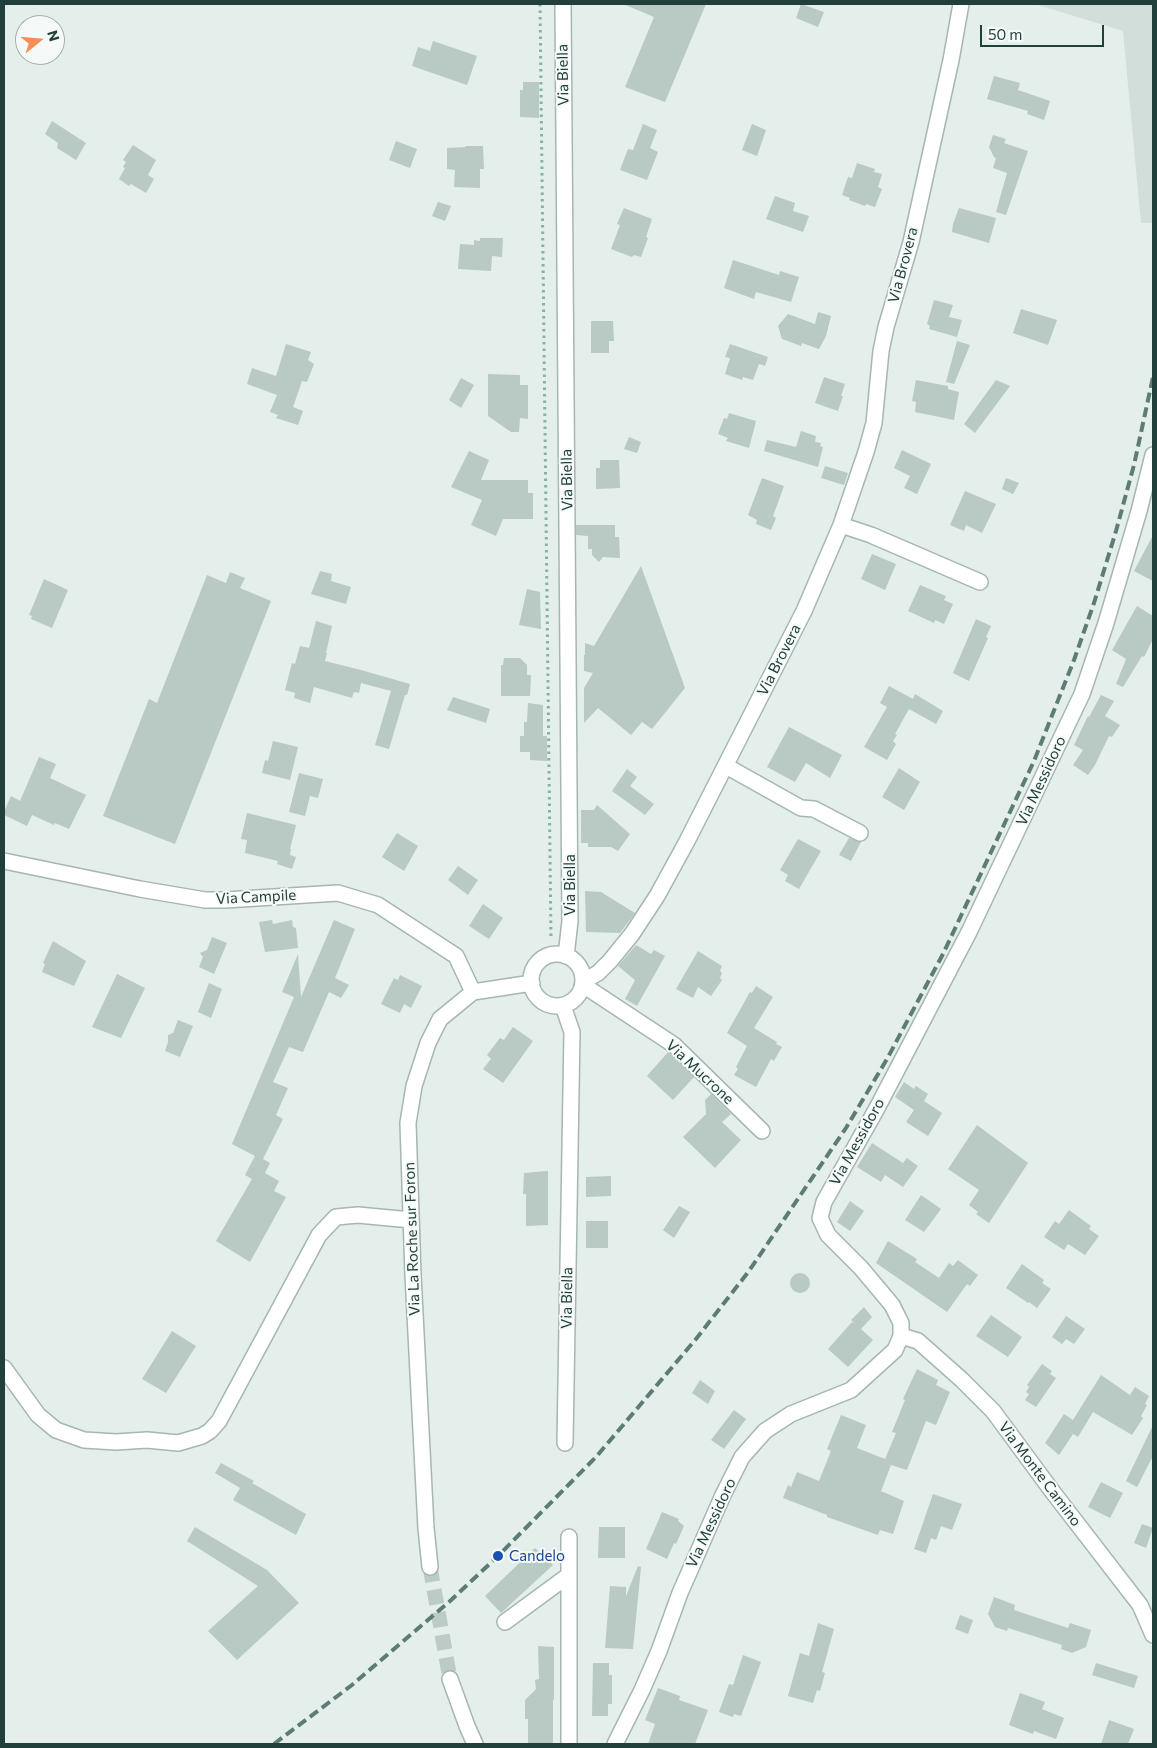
<!DOCTYPE html>
<style>
body{margin:0}
#map{position:relative;width:1157px;height:1748px;overflow:hidden;background:#e4eeea;font-family:Commissioner,sans-serif}
canvas{display:block}
.frame{position:absolute;inset:0;border:5px solid #22403b;pointer-events:none}
.north{position:absolute;left:15px;top:15px;width:50px;height:50px;box-sizing:border-box;background:#f5faf8;border:1px solid #a1b0ac;border-radius:50%;rotate:73deg;font-size:14px;font-weight:700;line-height:20px;text-align:center;color:#22403b}
.north::after{content:'';display:block;margin:auto;width:18px;height:22px;background:#f68e59;clip-path:polygon(50% 0,100% 100%,50% 72%,0 100%)}
.scale{position:absolute;left:980px;top:25px;width:124px;height:22px;box-sizing:border-box;border:2px solid #22403b;border-top:0;padding-left:6px;font-size:15px;line-height:18px;white-space:nowrap;color:#22403b;-webkit-text-stroke:4px #f5faf8;paint-order:stroke}
</style>
<div id="map">
<canvas width="1157" height="1748"></canvas>
<div class="frame"></div>
<div class="north">N</div>
<div class="scale">50 m</div>
</div>
<script>
const c = document.querySelector('canvas').getContext('2d');
c.lineJoin = 'round';
function fill(path, color) {
  c.fillStyle = color;
  c.fill(path, 'evenodd');
}
function poly(rows) {
  const path = new Path2D();
  for (const r of rows) {
    if (r.length === 3) {
      path.moveTo(r[0] + r[2], r[1]);
      path.arc(r[0], r[1], r[2], 0, 2 * Math.PI);
      continue;
    }
    path.moveTo(r[0], r[1]);
    for (let i = 2; i < r.length; i += 2) path.lineTo(r[i], r[i + 1]);
  }
  return path;
}
function stroke(path, color, width, dash) {
  c.strokeStyle = color;
  c.lineWidth = width;
  c.lineCap = dash ? 'butt' : 'round';
  c.setLineDash(dash || []);
  c.stroke(path);
}
function label(font, color, halo, rows, align = 'center') {
  c.font = font + ' Commissioner,sans-serif';
  c.lineWidth = 4;
  c.setLineDash([]);
  c.textBaseline = 'middle';
  c.strokeStyle = halo;
  c.fillStyle = color;
  for (const [text, x, y, turn = 0] of rows) {
    c.save();
    c.translate(x, y);
    c.rotate((+turn || 0) * Math.PI / 180);
    c.textAlign = isNaN(turn) ? turn : align;
    if (halo) c.strokeText(text, 0, 0);
    c.fillText(text, 0, 0);
    c.restore();
  }
}
fill(poly([
 [1035,4,1153,4,1153,223,1141,223,1123,31]
]), '#d2ded9');
fill(poly([
 [623,4,706,4,665,102,625,87,654,17],
 [801,4,824,12,818,27,796,18],
 [433,41,477,56,467,85,412,66,418,47,430,51],
 [994,76,1020,83,1018,90,1050,101,1044,120,1027,114,1028,111,987,99],
 [523,82,539,82,539,118,520,117,520,90,523,90],
 [52,121,86,143,76,160,57,148,58,143,45,134],
 [643,124,657,130,650,148,658,152,647,180,620,170,628,149,633,150],
 [752,124,766,130,757,156,742,150],
 [993,135,1006,139,1004,143,1028,151,1006,215,996,212,1007,173,993,168,996,158,994,157,989,147],
 [396,141,417,149,410,168,389,160],
 [133,145,156,160,148,175,154,179,146,193,131,184,129,186,119,179,125,168,123,167,126,162,123,160],
 [466,146,483,146,484,169,480,169,480,188,454,187,455,170,447,169,447,148,465,147],
 [857,163,875,169,874,172,882,174,878,187,882,189,875,207,866,204,865,206,849,200,850,198,842,195,848,177,852,178],
 [775,196,795,203,793,211,809,216,803,232,766,219],
 [438,202,451,206,445,221,432,216],
 [624,208,652,219,646,237,648,238,641,257,634,255,632,257,611,249,620,225,617,224],
 [959,208,996,218,989,243,952,232,953,224],
 [480,238,503,238,502,257,492,256,491,271,458,269,460,244,474,245,474,240,480,241],
 [733,260,779,275,780,271,799,277,791,302,756,292,754,299,724,288],
 [934,300,953,305,949,317,962,320,957,337,929,329,930,326,927,324],
 [1021,309,1057,320,1048,345,1013,333],
 [818,312,831,316,826,336,819,349,802,343,801,346,782,339,778,326,788,314,815,324],
 [591,321,613,321,614,341,609,341,609,353,591,353],
 [957,341,970,345,954,384,946,382],
 [286,344,311,352,308,360,314,364,307,382,302,381,293,407,303,411,298,425,276,418,278,415,270,412,277,395,247,384,252,368,276,376],
 [730,344,768,357,765,366,759,364,753,380,743,377,742,380,725,374,730,358,725,357],
 [488,374,520,375,520,385,528,385,528,419,520,418,519,432,511,432,488,416],
 [824,377,845,384,841,396,843,396,838,411,815,403],
 [461,378,474,385,461,408,449,400],
 [916,380,948,386,948,389,959,392,954,420,915,412,916,402,912,401],
 [996,380,1010,386,975,433,964,424],
 [729,413,756,421,749,448,726,441,728,438,718,434,724,418,727,419],
 [801,431,816,436,815,442,821,443,820,446,823,447,818,467,764,451,767,440,796,447],
 [629,437,641,442,637,453,624,449],
 [902,450,931,464,917,494,904,488,910,476,894,468],
 [469,451,489,460,481,480,528,480,528,493,533,493,533,519,503,519,496,536,471,525,482,500,451,487],
 [600,460,619,460,620,488,596,489,596,468,600,468],
 [825,466,848,473,844,485,821,478],
 [762,478,784,486,773,516,776,518,771,530,756,524,757,520,748,515],
 [1006,478,1019,483,1013,494,1002,489],
 [965,491,996,504,982,533,966,525,964,531,950,525],
 [576,525,615,525,615,537,619,537,620,558,603,557,599,562,592,555,592,549,588,549,588,536,576,535],
 [1153,535,1153,581,1134,571],
 [872,554,896,564,885,590,861,579],
 [641,566,685,688,652,729,642,722,631,735,598,708,584,723,584,688,593,673,584,671,584,655,585,655,585,643,594,646],
 [320,571,332,574,331,581,351,587,346,604,311,594],
 [230,572,245,578,240,588,271,601,175,844,103,816,149,699,157,703,207,575,226,583],
 [44,579,68,590,52,628,31,619,32,616,29,615],
 [920,585,946,596,944,600,953,604,944,624,935,620,934,623,908,611],
 [527,589,540,592,541,629,519,625],
 [1137,606,1153,616,1153,639,1144,657,1142,656,1123,687,1116,684,1126,659,1112,650],
 [976,619,991,626,986,637,988,638,969,681,953,673],
 [316,621,332,626,326,653,327,653,325,661,361,670,410,684,407,695,405,695,389,749,375,745,391,691,361,683,359,693,354,692,352,698,314,687,310,703,294,698,295,693,285,690,292,663,295,664,300,646,309,648],
 [504,658,520,658,527,665,527,675,531,675,530,696,501,696,501,665,503,665],
 [889,686,913,699,915,694,943,711,936,724,909,709,895,734,897,735,893,741,896,744,887,760,864,747,887,707,880,703],
 [1101,695,1114,701,1105,716,1120,725,1112,737,1109,736,1095,765,1088,775,1073,765,1083,750,1074,745,1088,716,1089,717],
 [453,697,490,709,486,723,447,710],
 [528,703,543,705,543,736,547,736,547,761,530,760,530,752,520,752,520,736,524,736,524,722,527,722],
 [789,727,842,755,830,778,806,763,795,782,767,767],
 [273,741,298,747,290,780,262,773,265,760,268,761],
 [39,757,56,764,50,778,86,795,69,829,55,823,54,825,32,815,27,826,4,815,4,812,11,796,20,801],
 [899,768,920,782,904,810,882,797],
 [627,769,637,777,630,786,654,804,645,815,612,791],
 [299,773,323,779,318,798,310,796,305,816,289,812],
 [597,805,630,834,618,851,611,847,588,847,588,843,581,843,581,810,594,810],
 [247,813,296,825,290,849,291,849,290,855,296,857,292,869,277,864,278,861,245,853,247,840,241,839],
 [397,833,418,846,404,871,382,857],
 [849,838,861,842,851,861,839,855],
 [798,839,821,851,799,889,785,881,788,875,780,870],
 [458,866,478,880,468,895,448,880],
 [585,891,601,892,635,913,620,933,586,932],
 [483,904,503,918,489,939,469,926],
 [272,920,273,924,292,920,293,927,296,928,298,948,265,952,259,922],
 [334,920,355,929,335,978,349,985,341,998,329,992,303,1052,289,1047,273,1082,288,1088,276,1115,283,1119,263,1159,270,1163,265,1173,279,1181,274,1191,286,1197,250,1262,216,1241,252,1179,245,1175,255,1156,232,1144,294,997,282,992,298,954,301,997],
 [212,937,227,943,214,974,199,967,203,957,200,953,207,950],
 [53,941,86,961,74,986,42,972,45,964,43,963],
 [636,945,651,954,654,950,665,956,637,1006,625,999,635,980,618,966],
 [698,951,722,966,720,971,722,973,720,978,722,980,711,996,698,987,693,998,676,989],
 [117,974,145,988,121,1038,92,1027],
 [400,975,422,986,411,1008,404,1004,400,1013,381,1004,394,978,398,980],
 [209,983,222,989,211,1018,198,1012],
 [756,986,773,997,754,1028,777,1042,776,1044,782,1047,774,1061,771,1059,756,1087,734,1075,738,1069,736,1067,747,1046,727,1033,750,992,752,993],
 [178,1020,193,1026,180,1057,165,1051,168,1042,168,1035,173,1033],
 [513,1027,533,1041,503,1083,483,1069,491,1059,487,1055,500,1038,504,1040],
 [668,1052,694,1077,673,1100,647,1076],
 [904,1082,914,1089,916,1086,928,1094,924,1101,942,1113,928,1136,906,1122,914,1110,895,1097],
 [711,1094,731,1114,722,1122,741,1140,715,1168,683,1137,706,1114,705,1100],
 [977,1125,1028,1163,989,1223,976,1214,978,1212,969,1205,979,1190,948,1169],
 [872,1143,903,1163,907,1158,918,1166,903,1187,885,1175,881,1182,857,1167],
 [548,1171,548,1225,526,1226,526,1194,523,1194,524,1173],
 [611,1176,611,1196,586,1197,586,1177],
 [921,1195,941,1209,924,1232,905,1220],
 [850,1201,864,1211,850,1231,837,1222],
 [679,1206,690,1212,674,1238,663,1230],
 [1069,1210,1091,1226,1089,1229,1099,1236,1085,1255,1068,1244,1064,1250,1044,1237,1055,1221,1059,1224],
 [586,1221,608,1221,608,1248,586,1248],
 [888,1241,917,1259,915,1262,939,1278,949,1263,953,1266,958,1260,978,1275,970,1286,967,1284,947,1312,876,1263],
 [1022,1264,1044,1280,1042,1283,1051,1289,1037,1308,1029,1302,1028,1303,1006,1288],
 [800,1283,10],
 [864,1307,872,1317,861,1329,873,1340,848,1367,828,1349,852,1322,855,1324,851,1320],
 [991,1315,1022,1337,1008,1357,976,1336],
 [1066,1316,1085,1329,1074,1344,1066,1339,1062,1344,1052,1337],
 [172,1331,196,1346,166,1393,142,1379],
 [1042,1364,1052,1371,1050,1374,1056,1378,1036,1407,1025,1400,1029,1394,1026,1392,1029,1387,1027,1385],
 [917,1369,938,1380,936,1385,950,1392,936,1425,926,1421,907,1470,891,1465,881,1491,904,1501,893,1534,880,1530,878,1535,827,1517,827,1515,783,1498,788,1485,791,1487,797,1472,819,1481,831,1451,827,1449,841,1415,866,1425,857,1448,885,1459,896,1433,892,1432,905,1400,903,1399],
 [1101,1375,1130,1395,1135,1387,1149,1396,1145,1404,1147,1405,1141,1416,1143,1418,1132,1435,1093,1412,1078,1437,1073,1434,1059,1455,1045,1443,1064,1414,1073,1420],
 [700,1380,715,1391,708,1404,692,1393],
 [734,1410,746,1419,724,1449,711,1440],
 [1153,1425,1153,1456,1137,1487,1126,1481],
 [221,1463,254,1481,252,1483,306,1514,296,1535,233,1500,240,1488,215,1473],
 [1101,1482,1123,1493,1110,1518,1088,1507],
 [933,1494,962,1504,952,1530,941,1526,936,1540,931,1538,926,1553,914,1549],
 [662,1512,679,1519,678,1521,684,1526,676,1544,674,1543,667,1559,646,1549],
 [1142,1524,1153,1528,1146,1548,1134,1543],
 [195,1527,267,1570,299,1603,237,1660,208,1631,258,1586,187,1541],
 [599,1527,625,1527,625,1558,598,1558],
 [535,1548,553,1565,501,1613,485,1596],
 [638,1566,641,1567,633,1649,605,1648,610,1586,626,1587,626,1596],
 [994,1597,1015,1605,1014,1610,1068,1628,1070,1623,1091,1630,1086,1647,1072,1653,1061,1649,1062,1645,1008,1628,1007,1631,995,1627,988,1614],
 [960,1615,973,1620,968,1634,955,1629],
 [818,1623,834,1629,822,1672,825,1673,820,1691,817,1690,813,1703,788,1696,800,1653,809,1656],
 [538,1646,554,1647,554,1700,553,1700,553,1744,528,1744,528,1719,525,1719,525,1700,536,1689,535,1680,539,1679],
 [743,1655,761,1662,741,1716,734,1714,733,1717,719,1712,729,1684,733,1685],
 [593,1663,609,1663,609,1675,612,1675,612,1704,608,1704,608,1716,592,1716],
 [1096,1663,1138,1676,1134,1688,1092,1675],
 [658,1688,680,1696,679,1700,708,1710,695,1744,648,1744,655,1724,645,1720],
 [1020,1693,1045,1702,1042,1709,1064,1718,1056,1739,1034,1731,1033,1734,1009,1725],
 [1109,1720,1134,1729,1128,1744,1101,1744]
]), '#b9c9c4');
stroke(poly([
 [430,1567,450,1679]
]), '#bdcbc7', 15, [15, 8]);
const minor = poly([
 [563,4,570,921,566,956],
 [841,525,871,535,980,582],
 [726,766,801,808,814,809,860,833],
 [4,861,140,889,205,900,225,900,338,893,378,905,456,956,473,992],
 [557,980,26],
 [583,978,591,977,598,973,610,961,632,934,657,896,686,843,804,611,841,525,866,452,874,423,881,351,886,327,911,242,951,60,961,4],
 [583,985,674,1045,762,1131],
 [563,1006,572,1032,565,1443],
 [901,1336,918,1341,962,1380,993,1411,1052,1491,1140,1605,1153,1635],
 [4,1368,38,1415,56,1430,84,1440,116,1442,147,1440,178,1443,202,1436,210,1431,219,1421,319,1235,336,1217,358,1215,411,1220],
 [569,1537,569,1744],
 [430,1567,426,1528,413,1275,408,1123,414,1086,428,1043,440,1019,473,992,532,983],
 [505,1622,569,1575],
 [450,1679,467,1726,475,1744],
 [615,1744,642,1690,659,1651,680,1593,723,1495,742,1457,765,1431,791,1414,851,1390,895,1350,901,1336,901,1323,892,1305,861,1268,828,1235,820,1218,824,1202,876,1110,969,932,1082,694,1106,623,1139,511,1153,455]
]);
stroke(minor, '#a6b6b2', 18);
stroke(poly([
 [540,4,551,939]
]), '#83b2a8', 3, [2.5, 4]);
stroke(minor, '#fff', 15);
stroke(poly([
 [274,1744,352,1685,449,1602,498,1556,596,1457,696,1339,749,1271,846,1128,887,1059,943,954,1034,761,1074,660,1094,603,1116,531,1134,465,1153,377]
]), '#5d7c76', 4, [10, 5]);
for (const [x, y, r, color] of [
 [498,1556,6,"#1a4fb4"]
]) {
  const dot = new Path2D();
  dot.arc(x, y, r, 0, 2 * Math.PI);
  c.fillStyle = color;
  c.fill(dot);
  stroke(dot, '#f5faf8', 2);
}
label('15px', '#22403b', '#f5faf8', [
 ["Via Biella",563,75,-91],
 ["Via Brovera",903,265,-75],
 ["Via Biella",567,480,-91],
 ["Via Brovera",779,660,-63],
 ["Via Messidoro",1041,781,-65],
 ["Via Biella",570,885,-90],
 ["Via Campile",256,897,-3],
 ["Via Mucrone",700,1072,43],
 ["Via Messidoro",857,1142,-61],
 ["Via La Roche sur Foron",412,1239,-92],
 ["Via Biella",567,1298,-89],
 ["Via Monte Camino",1040,1474,53],
 ["Via Messidoro",711,1523,-65]
]);
label('15px', '#164399', '#f5faf8', [
 ["Candelo",509,1556]
], 'left');
</script>
